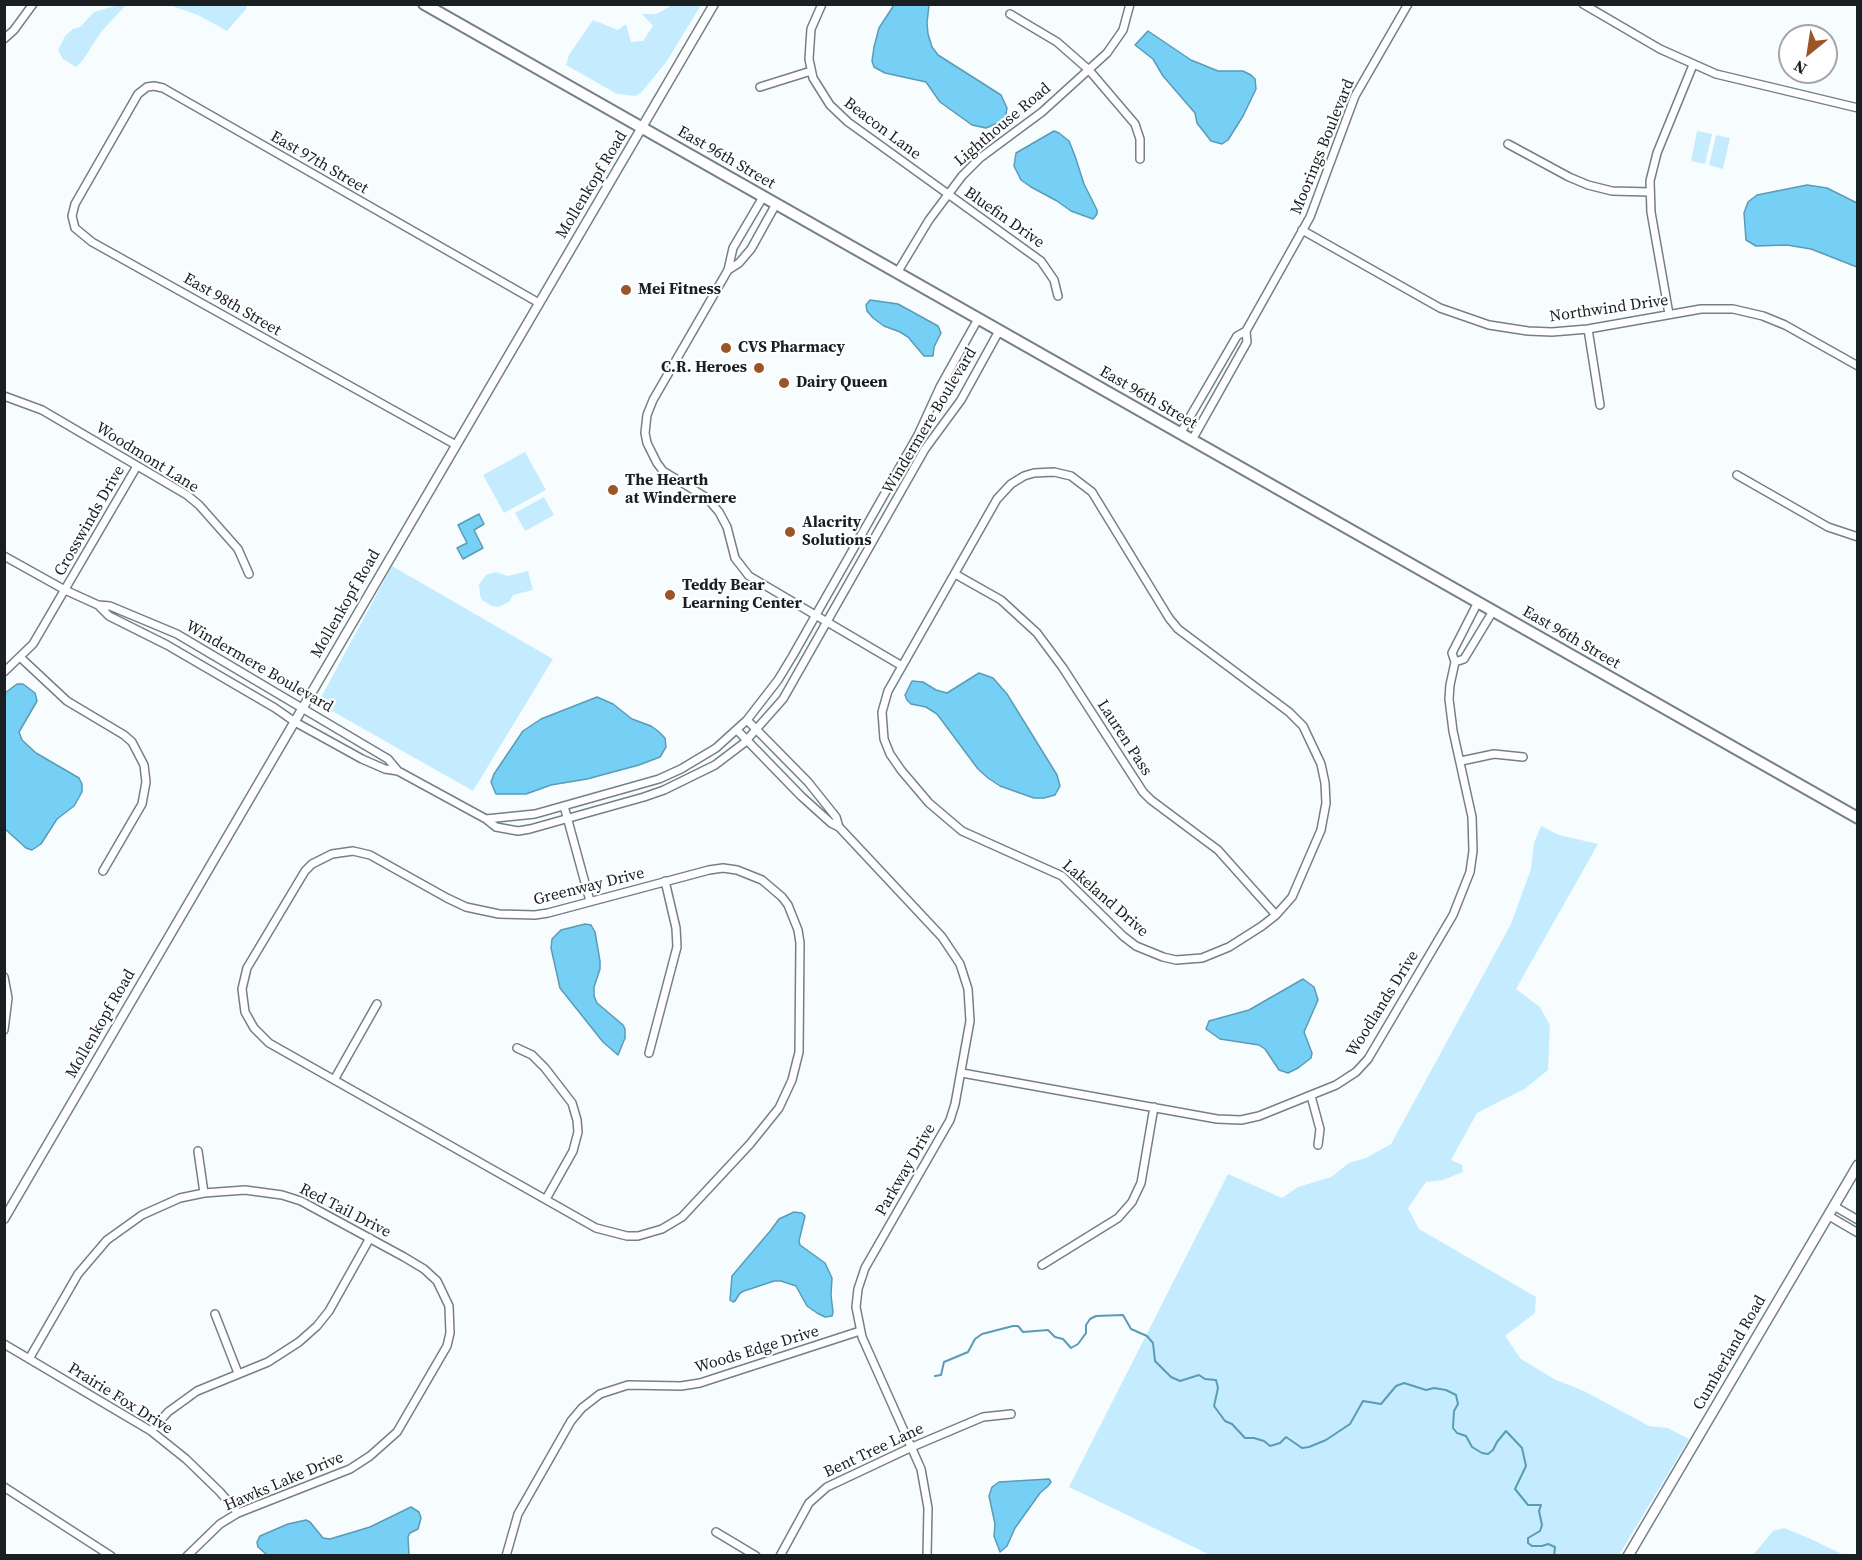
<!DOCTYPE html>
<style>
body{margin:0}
#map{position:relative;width:1862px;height:1560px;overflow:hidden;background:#f7fdff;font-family:"Source Serif 4",serif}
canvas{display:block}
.frame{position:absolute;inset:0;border:6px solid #1a1f22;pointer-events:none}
.north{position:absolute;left:1778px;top:24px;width:60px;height:60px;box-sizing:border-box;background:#fff;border:2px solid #a3a5a7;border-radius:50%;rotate:210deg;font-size:16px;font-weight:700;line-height:24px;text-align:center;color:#1a1f22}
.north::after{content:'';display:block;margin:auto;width:21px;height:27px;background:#9a5627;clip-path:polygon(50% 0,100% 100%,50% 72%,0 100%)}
</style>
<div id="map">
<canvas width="1862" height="1560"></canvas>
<div class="frame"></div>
<div class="north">N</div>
</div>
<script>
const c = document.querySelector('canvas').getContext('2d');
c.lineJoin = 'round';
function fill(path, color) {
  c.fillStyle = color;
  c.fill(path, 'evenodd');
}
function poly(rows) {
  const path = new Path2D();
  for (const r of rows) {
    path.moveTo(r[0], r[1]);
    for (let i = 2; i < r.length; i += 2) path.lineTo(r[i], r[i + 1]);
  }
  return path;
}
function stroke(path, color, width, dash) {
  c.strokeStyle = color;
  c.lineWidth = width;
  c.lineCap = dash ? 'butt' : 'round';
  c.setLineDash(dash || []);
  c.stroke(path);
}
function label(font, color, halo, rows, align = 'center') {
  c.font = font + ' "Source Serif 4",serif';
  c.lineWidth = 4.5;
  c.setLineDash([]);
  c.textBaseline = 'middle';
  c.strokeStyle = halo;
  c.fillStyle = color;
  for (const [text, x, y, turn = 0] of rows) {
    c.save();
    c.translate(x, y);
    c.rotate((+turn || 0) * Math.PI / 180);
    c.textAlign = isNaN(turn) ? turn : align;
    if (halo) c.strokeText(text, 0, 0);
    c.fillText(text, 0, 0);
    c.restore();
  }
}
fill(poly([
 [109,4,126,5,101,32,83,60,76,67,63,59,58,50,65,36,73,29,80,27,94,12,115,6],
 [169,5,247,5,246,9,227,31,198,15],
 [669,5,701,5,667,61,641,93,635,96,617,94,566,65,569,55,593,20,618,30,626,24,631,42,643,41,653,26,642,14,656,14,669,7],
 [1697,131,1712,134,1705,164,1691,161],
 [1716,135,1730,138,1723,169,1709,165],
 [525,452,546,490,504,513,483,475],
 [544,497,554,515,525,531,515,513],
 [392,566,553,659,473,791,318,703],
 [528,571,533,590,513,595,509,602,498,607,492,606,482,600,480,595,479,584,486,575,496,572,508,576],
 [1541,826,1559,835,1598,844,1516,989,1540,1007,1550,1025,1548,1070,1526,1088,1477,1113,1451,1160,1462,1165,1463,1172,1443,1180,1426,1182,1408,1208,1419,1229,1536,1297,1535,1313,1505,1336,1521,1359,1554,1379,1584,1391,1649,1426,1668,1428,1689,1439,1619,1555,1210,1555,1069,1487,1228,1174,1282,1198,1298,1187,1331,1177,1349,1163,1366,1158,1391,1144,1511,924,1531,869,1534,843],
 [1784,1528,1811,1539,1844,1555,1753,1555,1773,1531]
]), '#c5ecfe');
const water = poly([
 [894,5,929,5,927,23,928,34,932,47,938,55,1001,95,1007,108,1005,120,986,128,972,125,940,102,926,82,885,73,874,67,872,61,874,47,879,28,894,5],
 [1148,31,1191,60,1218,71,1243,71,1251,75,1255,79,1256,89,1243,116,1228,140,1222,144,1211,141,1197,123,1195,113,1163,76,1153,59,1135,45,1148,31],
 [1054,131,1059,133,1069,141,1075,156,1084,184,1097,210,1097,214,1093,219,1071,211,1057,201,1031,187,1021,180,1014,166,1016,153,1054,131],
 [1807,185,1827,188,1857,203,1857,267,1811,249,1787,245,1756,246,1746,240,1744,213,1748,202,1757,195,1807,185],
 [870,300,898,304,938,326,941,333,934,347,933,356,924,356,908,337,900,332,884,326,873,318,867,311,866,305,870,300],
 [479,514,484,524,474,530,483,548,463,559,457,548,467,543,458,525,479,514],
 [979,673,993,678,1007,694,1057,775,1060,786,1055,795,1044,798,1034,798,1000,786,988,778,978,769,937,714,926,707,911,704,907,700,905,695,912,681,923,682,936,690,947,693,979,673],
 [17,684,23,684,35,693,37,701,19,732,22,740,36,753,79,778,82,784,82,792,74,806,57,819,41,844,32,850,26,848,5,829,5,693,17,684],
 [597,697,613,704,632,719,651,726,658,731,665,738,666,747,660,757,639,765,587,779,551,785,526,794,496,794,491,782,494,774,523,731,541,719,597,697],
 [585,924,591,925,595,932,600,961,600,969,594,987,594,996,597,1003,623,1025,625,1029,625,1038,618,1055,603,1042,560,988,551,948,552,939,561,930,585,924],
 [1303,979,1314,987,1318,1000,1304,1032,1312,1053,1311,1058,1298,1068,1288,1073,1279,1070,1265,1049,1259,1045,1220,1039,1206,1029,1209,1021,1249,1010,1303,979],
 [794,1212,802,1213,805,1216,799,1241,800,1245,825,1263,832,1278,831,1295,833,1312,832,1316,825,1317,817,1313,807,1306,796,1286,781,1281,774,1281,744,1291,740,1293,735,1301,733,1302,730,1300,732,1276,771,1230,779,1219,794,1212],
 [1049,1479,1051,1482,1048,1486,1040,1493,1015,1528,1007,1546,1000,1552,994,1536,995,1524,989,1496,992,1487,999,1482,1049,1479],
 [411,1507,419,1512,421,1518,418,1529,410,1533,408,1537,409,1555,267,1555,258,1547,257,1542,260,1536,288,1524,306,1520,310,1522,323,1538,330,1539,370,1527,411,1507]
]);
fill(water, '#76d0f5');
stroke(water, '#5a9bb6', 1.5);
stroke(poly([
 [935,1376,941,1375,944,1362,968,1352,975,1339,982,1334,1013,1326,1018,1326,1023,1332,1048,1330,1055,1337,1063,1339,1071,1348,1078,1344,1086,1333,1086,1325,1090,1319,1096,1316,1123,1315,1131,1329,1147,1336,1153,1343,1155,1361,1171,1377,1180,1381,1199,1375,1205,1379,1216,1380,1218,1388,1214,1406,1225,1421,1232,1424,1245,1438,1254,1438,1264,1441,1270,1446,1280,1443,1286,1437,1302,1448,1309,1447,1326,1440,1350,1424,1363,1401,1381,1404,1396,1386,1404,1383,1426,1390,1434,1388,1446,1390,1456,1395,1458,1404,1454,1411,1453,1428,1457,1433,1466,1436,1472,1447,1482,1453,1488,1454,1493,1450,1497,1442,1506,1431,1522,1448,1526,1466,1515,1489,1528,1505,1541,1505,1539,1511,1542,1525,1540,1531,1528,1538,1528,1543,1532,1546,1542,1546,1548,1544,1555,1547,1554,1556]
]), '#5a9bb6', 2);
const minor = poly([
 [822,4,811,29,809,59,813,78,830,105,848,122,1041,261,1054,280,1058,296],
 [1583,4,1660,49,1716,74,1858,108],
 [1010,14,1057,42,1089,70,1135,124,1140,139,1140,159],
 [4,39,14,30,33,4],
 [760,87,811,71],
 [1508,144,1569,177,1588,185,1612,191,1650,192],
 [776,204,751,249,739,263,728,270,653,400,647,415,645,433,647,443,657,463,663,471,707,498,719,512,727,527,735,558,749,576,902,666],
 [1302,230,1440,308,1489,325,1528,331,1552,332,1588,329,1701,309,1733,309,1763,316,1785,325,1858,366],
 [728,270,733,248,763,197],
 [897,273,929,220,962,176,980,158,1042,112,1107,53,1123,30,1130,4],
 [1669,314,1651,212,1650,181,1657,153,1693,65],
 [1588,329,1600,405],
 [4,396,42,410,187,495,199,505,238,549,249,574],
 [1180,434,1237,336,1246,331],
 [1192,440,1247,342,1246,331,1310,217,1355,96,1408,4],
 [456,445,92,242,75,228,72,216,75,204,138,94,147,87,154,86,163,88,539,303],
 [1054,472,1071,476,1092,492,1169,618,1178,629,1289,712,1303,726,1321,764,1325,783,1326,803,1321,830,1292,897,1276,915,1262,926,1229,947,1202,958,1176,960,1163,957,1136,946,1123,936,1062,876,962,831,929,803,901,770,890,754,884,739,882,712,888,691,997,499,1011,484,1024,476,1034,473,1054,472],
 [1737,475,1828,527,1858,537],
 [4,556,65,590,98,605,110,606,177,634,388,759,398,771],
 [955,574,1001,600,1037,633,1063,668,1143,792,1151,800,1218,850,1276,915],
 [98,605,109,616,167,645,275,708,295,722,362,759,385,769,398,771,486,819,496,827,518,831,530,829,644,797,664,790,715,765,744,743,783,699,925,449,961,400,999,331],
 [21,658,67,701,124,735,132,742,144,765,146,782,142,804,103,871],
 [1455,662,1464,659,1493,611],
 [4,672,33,644,137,466],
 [747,720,808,782,836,817,839,827],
 [737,730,801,796,831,823,839,827,942,937,960,964,968,989,970,1021,955,1104,950,1120,865,1268,858,1289,856,1307,862,1337,921,1469,928,1508,927,1556],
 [1461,761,1494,754,1523,757],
 [564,806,590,901],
 [486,819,535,814,659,779,681,769,716,748,747,720,778,680,792,657,918,435,940,387,978,319],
 [353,851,370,855,447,898,466,907,499,914,535,915,548,913,709,870,723,868,737,870,762,880,782,897,788,905,798,930,800,943,799,1052,792,1080,779,1108,750,1144,682,1217,662,1229,638,1236,627,1236,596,1228,269,1043,254,1028,245,1012,242,989,247,968,305,871,312,864,332,854,353,851],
 [4,977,8,998,4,1030],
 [517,1048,532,1055,545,1068,572,1103,577,1120,578,1132,573,1151,546,1199],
 [649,1053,677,947,676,928,665,881],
 [962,1073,1217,1119,1241,1120,1259,1116,1336,1085,1356,1072,1368,1059,1453,915,1470,872,1473,851,1472,817,1453,731,1449,699,1450,685,1455,662,1452,653,1478,602],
 [334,1080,377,1004],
 [1311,1096,1320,1129,1318,1145],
 [198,1151,204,1193],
 [1834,1206,1858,1220],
 [1829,1216,1858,1233],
 [1042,1265,1118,1218,1132,1202,1141,1183,1154,1107],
 [215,1314,238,1373],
 [4,1344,151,1431,186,1459,220,1492,238,1513],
 [29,1359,78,1274,107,1240,142,1215,180,1198,204,1193,245,1190,282,1195,301,1201,404,1257,424,1269,437,1281,449,1306,450,1333,447,1346,397,1432,370,1456,350,1469,238,1513,220,1524,187,1556],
 [151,1431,168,1412,197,1391,268,1362,299,1342,317,1326,329,1311,370,1238],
 [4,1487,111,1556],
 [716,1532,756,1556],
 [506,1556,518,1514,571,1421,582,1408,600,1394,628,1385,681,1386,700,1383,860,1331],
 [780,1556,809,1503,827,1487,912,1447,983,1417,1011,1414]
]);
const tertiary = poly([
 [4,1219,714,4]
]);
const secondary = poly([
 [1628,1556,1858,1165]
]);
const primary = poly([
 [424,4,1858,818]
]);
stroke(minor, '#748086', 10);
stroke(tertiary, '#748086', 11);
stroke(secondary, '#748086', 12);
stroke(primary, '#748086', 14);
stroke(minor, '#fff', 7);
stroke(tertiary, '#fff', 8);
stroke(secondary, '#fff', 9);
stroke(primary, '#fff', 10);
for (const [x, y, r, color] of [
 [626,290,6,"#9a5627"],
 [726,348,6,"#9a5627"],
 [759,368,6,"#9a5627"],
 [784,383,6,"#9a5627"],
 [613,490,6,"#9a5627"],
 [790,532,6,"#9a5627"],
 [670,595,6,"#9a5627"]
]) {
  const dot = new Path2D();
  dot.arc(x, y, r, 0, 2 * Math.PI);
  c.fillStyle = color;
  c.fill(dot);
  stroke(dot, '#fff', 2);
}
label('16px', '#1a1f22', '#fff', [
 ["Lighthouse Road",1003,125,-40],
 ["Beacon Lane",882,129,37],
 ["Moorings Boulevard",1323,147,-68],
 ["East 96th Street",726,158,30],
 ["East 97th Street",319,163,30],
 ["Mollenkopf Road",592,185,-59],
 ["Bluefin Drive",1004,218,35],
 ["East 98th Street",232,305,30],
 ["Northwind Drive",1609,309,-8],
 ["East 96th Street",1148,398,30],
 ["Windermere Boulevard",930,421,-59],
 ["Woodmont Lane",147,458,32],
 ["Crosswinds Drive",90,521,-60],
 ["Mollenkopf Road",346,604,-60],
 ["East 96th Street",1571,638,30],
 ["Windermere Boulevard",259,667,30],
 ["Lauren Pass",1124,738,57],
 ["Greenway Drive",589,887,-14],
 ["Lakeland Drive",1105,899,41],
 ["Woodlands Drive",1383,1004,-58],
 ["Mollenkopf Road",101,1024,-60],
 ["Parkway Drive",906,1170,-60],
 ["Red Tail Drive",345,1211,27],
 ["Woods Edge Drive",757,1350,-17],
 ["Cumberland Road",1730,1353,-60],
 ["Prairie Fox Drive",120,1399,32],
 ["Bent Tree Lane",874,1451,-25],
 ["Hawks Lake Drive",284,1482,-23]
]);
label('bold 16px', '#1a1f22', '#fff', [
 ["Mei Fitness",638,290],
 ["CVS Pharmacy",738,348],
 ["C.R. Heroes",747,368,"right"],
 ["Dairy Queen",796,383],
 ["The Hearth",625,481],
 ["at Windermere",625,499],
 ["Alacrity",802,523],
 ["Solutions",802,541],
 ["Teddy Bear",682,586],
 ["Learning Center",682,604]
], 'left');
</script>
